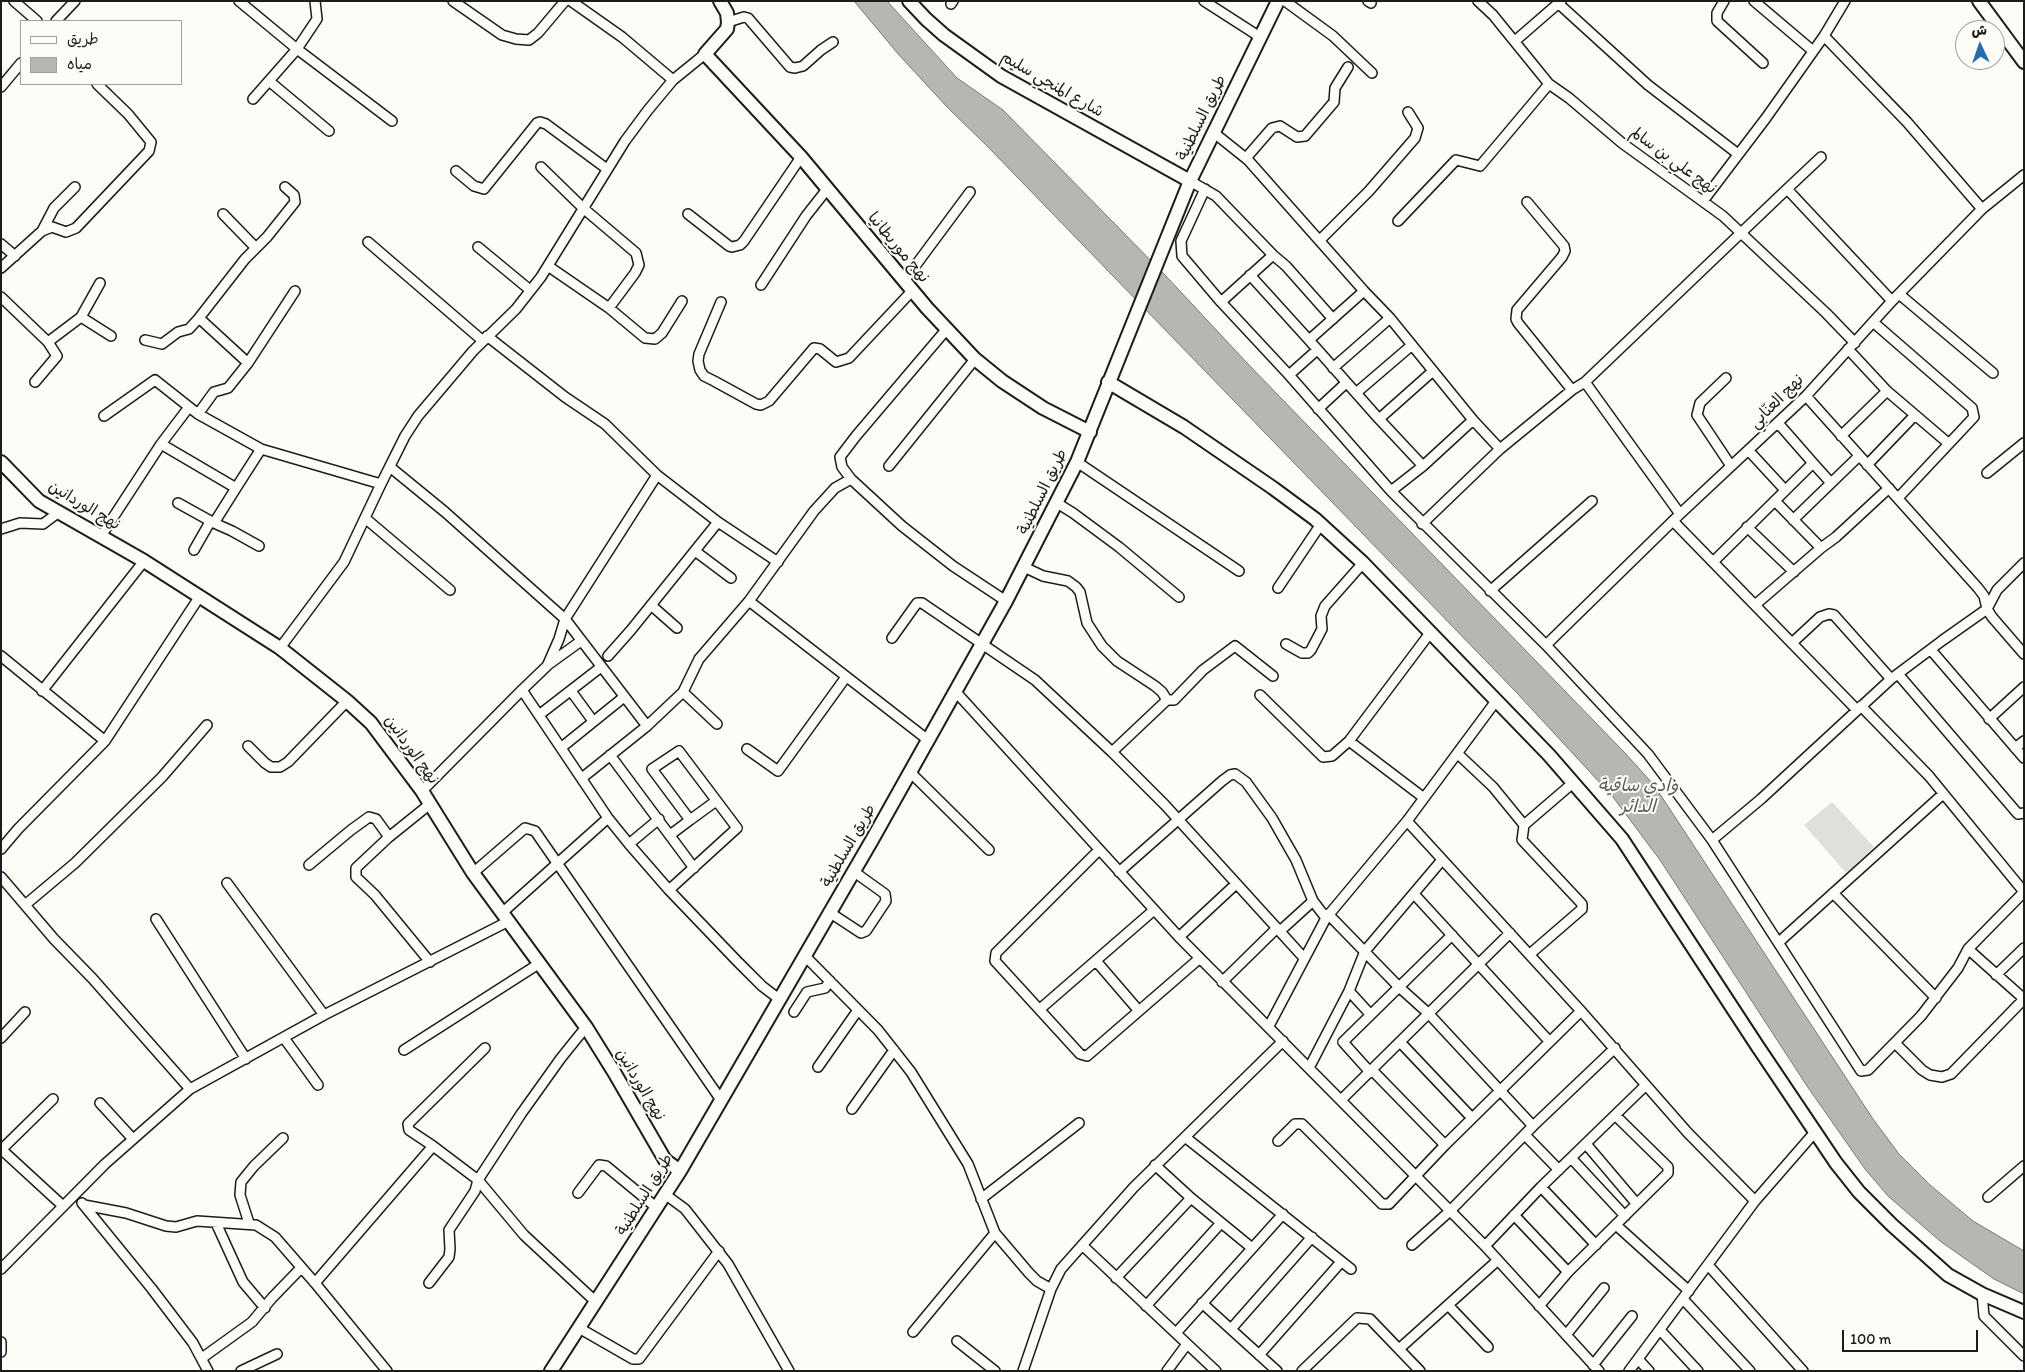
<!DOCTYPE html>
<meta charset="utf-8">
<style>
body{margin:0}
#map{position:relative;width:2025px;height:1372px;overflow:hidden;background:#fdfcf7;font-family:Itim,"Playpen Sans Arabic",sans-serif}
canvas{display:block}
.frame{position:absolute;inset:0;border:2px solid #1c1c1c;pointer-events:none}
.legend{position:absolute;left:20px;top:20px;width:162px;height:65px;box-sizing:border-box;background:#fdfcf7;border:1px solid #a3a29f;margin:0;padding:6px 9px;list-style:none;font-size:15px;color:#1c1c1c}
.legend li{display:flex;align-items:center;gap:10px;height:25px}
.legend b{width:25px;border:1px solid #a3a29f}
.north{position:absolute;left:1955px;top:20px;width:50px;height:50px;box-sizing:border-box;background:#fdfcf7;border:1px solid #a3a29f;border-radius:50%;rotate:357deg;font-size:14px;font-weight:700;line-height:20px;text-align:center;color:#1c1c1c}
.north::after{content:'';display:block;margin:auto;width:18px;height:22px;background:#1f6fb2;clip-path:polygon(50% 0,100% 100%,50% 72%,0 100%)}
.scale{position:absolute;left:1842px;top:1330px;width:136px;height:22px;box-sizing:border-box;border:2px solid #1c1c1c;border-top:0;padding-left:6px;font-size:15px;line-height:18px;white-space:nowrap;color:#1c1c1c;-webkit-text-stroke:4px #fdfcf7;paint-order:stroke}
</style>
<div id="map">
<canvas width="2025" height="1372"></canvas>
<div class="frame"></div>
<ul class="legend">
<li><b style="height:6px;background:#fdfcf7"></b>طريق</li>
<li><b style="height:14px;background:#b7b6b2"></b>مياه</li>
</ul>
<div class="north">ش</div>
<div class="scale">100 m</div>
</div>
<script>
const c = document.querySelector('canvas').getContext('2d');
c.lineJoin = 'round';
function fill(path, color) {
  c.fillStyle = color;
  c.fill(path, 'evenodd');
}
function poly(rows) {
  const path = new Path2D();
  for (const r of rows) {
    path.moveTo(r[0], r[1]);
    for (let i = 2; i < r.length; i += 2) path.lineTo(r[i], r[i + 1]);
  }
  return path;
}
function stroke(path, color, width, dash) {
  c.strokeStyle = color;
  c.lineWidth = width;
  c.lineCap = dash ? 'butt' : 'round';
  c.setLineDash(dash || []);
  c.stroke(path);
}
function label(font, color, halo, rows, align = 'center') {
  c.font = font + ' Itim,"Playpen Sans Arabic",sans-serif';
  c.lineWidth = 4;
  c.setLineDash([]);
  c.textBaseline = 'middle';
  c.strokeStyle = halo;
  c.fillStyle = color;
  for (const [text, x, y, turn = 0] of rows) {
    c.save();
    c.translate(x, y);
    c.rotate((+turn || 0) * Math.PI / 180);
    c.textAlign = isNaN(turn) ? turn : align;
    if (halo) c.strokeText(text, 0, 0);
    c.fillText(text, 0, 0);
    c.restore();
  }
}
fill(poly([
 [1832,802,1874,847,1846,873,1804,825]
]), '#e0dfdb');
const water = poly([
 [854,1,887,1,957,78,1003,110,1165,275,1248,364,1625,753,1654,785,1873,1119,1899,1154,1930,1185,1973,1221,2024,1251,2024,1294,1994,1279,1940,1241,1888,1196,1865,1169,1807,1086,1660,860,1613,797,1516,692,988,147,948,108,899,55,854,1]
]);
fill(water, '#b7b6b2');
stroke(water, '#797876', 1);
const street = poly([
 [14,1,37,21],
 [239,1,297,49,392,121],
 [453,1,502,35,516,39,529,40,538,33,565,1],
 [571,1,622,37,673,80],
 [1204,1,1260,37],
 [1285,1,1333,36,1372,73],
 [1368,1,1371,3],
 [1478,1,1493,15,1549,84,1569,98,1622,143,1723,216,1826,313,1855,343],
 [1724,1,1717,13,1717,21,1763,63],
 [1754,1,1813,51],
 [951,4,953,1],
 [1559,4,1648,85,1738,154],
 [56,21,75,1],
 [728,22,744,17,748,18,790,67,795,68,803,66,821,50,833,42],
 [1824,36,1907,122,1982,209],
 [1515,41,1561,1],
 [269,81,329,131],
 [1,87,21,63],
 [253,99,297,49,317,19,315,1],
 [1213,132,1248,160,1364,291,1390,318,1473,420,1500,449,1572,390,1585,382,1680,514],
 [1246,158,1272,128,1280,126,1297,137,1305,136,1334,102,1335,88,1348,67],
 [541,167,583,208,636,253,639,265,635,273,609,308],
 [456,171,474,186,484,189,537,123,540,122,546,124,607,169],
 [1190,181,1216,196,1273,255,1286,266,1333,319],
 [1205,189,1181,241,1182,256,1221,302,1289,375,1391,491,1546,645,1648,754,1712,840,1761,799,1891,679,1943,640,1987,609,1997,590,2024,563],
 [1787,189,1821,157],
 [1703,201,1766,118,1824,36,1845,1],
 [1527,202,1564,246,1565,251,1562,257,1517,310,1516,319,1518,323,1572,390],
 [223,214,256,248],
 [688,214,729,246,732,247,740,245,744,241,801,157],
 [1398,221,1456,160,1480,166,1549,84],
 [42,231,54,208,75,187],
 [1320,240,1369,191,1415,138,1418,128,1408,112],
 [368,242,483,341],
 [1,244,15,256],
 [478,247,530,290],
 [548,266,609,308,645,338,655,339,662,333,682,301],
 [1,268,42,231,52,227,66,232,76,228,149,151,151,142,128,114,97,84],
 [1250,275,1309,340,1364,291],
 [904,281,970,192],
 [761,285,806,216,828,188],
 [1899,294,1993,373],
 [1,297,48,342,81,317,100,283],
 [721,302,699,354,698,361,700,370,704,376,714,381,756,404,761,405,769,401,814,348,820,349,836,362,849,358,912,291],
 [1221,302,1273,255],
 [81,317,111,336],
 [1873,322,1972,408,1974,417,1898,498],
 [487,336,565,397,605,424,657,475,565,619,559,639,548,664],
 [145,340,162,344,178,332,189,329,199,318],
 [1309,340,1379,419],
 [1848,349,1887,391,1948,443],
 [248,363,199,318,245,259,267,237,295,202,294,195,285,187],
 [1333,368,1390,318],
 [1433,371,1379,419,1423,466,1473,420],
 [1289,375,1317,350],
 [1726,378,1700,403,1697,415,1731,466],
 [35,382,57,356,48,342],
 [1585,382,1787,189,1892,301],
 [1356,393,1412,345],
 [1806,396,1978,588,1984,596,1987,609,1992,617,2024,654],
 [1318,409,1346,383],
 [198,414,214,392,228,388,248,363,295,291],
 [104,416,155,380,198,414,261,449,381,484],
 [1841,436,1887,391],
 [161,444,236,488,261,449],
 [1749,451,1785,490],
 [1077,462,1239,571],
 [1813,463,1831,483],
 [1867,465,1915,415],
 [889,466,975,359],
 [390,467,445,512,565,619,647,726,683,692,699,659,749,601,814,511,835,488,851,479,902,526,953,566,1006,601],
 [1987,473,2024,443],
 [657,475,718,522,778,562],
 [851,479,842,467,840,457,856,436,946,330],
 [1391,491,1423,466],
 [1775,501,1821,548],
 [178,503,214,523,236,488],
 [1057,503,1073,513,1119,547,1179,597],
 [365,518,450,590],
 [1793,520,1859,456],
 [1673,521,1857,710],
 [214,523,232,531,259,546],
 [1422,524,1500,449],
 [1747,527,1794,572],
 [1,529,20,523,43,524,59,512],
 [101,536,161,444,189,407],
 [194,550,210,522],
 [695,551,731,578],
 [1713,562,1813,463,1778,423],
 [1024,567,1043,576,1068,581,1076,587,1080,592,1087,623,1102,646,1117,661,1155,686,1162,692,1167,700,1112,752],
 [1278,588,1321,524],
 [1490,591,1592,501],
 [749,601,928,740],
 [651,605,677,628],
 [1755,605,1821,548,1836,537,1889,488],
 [892,638,917,603,922,603,1035,680,1112,752,1165,805,1304,958],
 [581,641,549,664,522,690,608,818,629,844,669,890,737,961,762,986,779,999],
 [1792,643,1820,617,1829,614,1834,615,1891,679],
 [1286,644,1302,653,1308,653,1311,650,1322,629,1321,616,1325,606,1363,563],
 [1546,645,1680,514,1806,396,1892,301,1982,209,2024,175],
 [280,648,344,562,381,484,405,436,418,416,473,351,516,309,541,277,625,141,648,110,673,80,705,54],
 [1931,650,2024,758],
 [1,656,105,741,200,596],
 [608,656,631,630,718,522],
 [1898,674,2018,814,2024,813],
 [42,691,144,561],
 [571,691,593,721],
 [955,691,1179,937,1485,1246,1599,1371],
 [683,692,717,724],
 [1260,695,1320,754,1323,757,1332,756,1349,741,1430,633],
 [1167,700,1174,700,1203,670,1235,646,1273,676],
 [1861,706,1929,776,2024,892],
 [539,715,601,667],
 [1989,719,2024,687],
 [1349,741,1424,798],
 [248,746,265,763,271,767,280,767,288,762,347,701],
 [562,747,624,697],
 [2015,748,2024,741],
 [747,749,778,771,846,677],
 [1458,754,1493,787,1524,825,1522,840,1582,904,1582,909,1530,954],
 [610,755,694,868],
 [910,772,989,850],
 [582,778,647,726],
 [422,791,522,690],
 [430,804,389,837,356,868,356,877,375,895,430,962],
 [690,820,716,801],
 [1407,821,1581,1011,1688,1133,1755,1201],
 [1524,825,1574,782],
 [1712,840,1861,1071,1868,1070,1921,1016,1958,968,1968,949],
 [629,844,659,819],
 [1,849,18,829,105,741],
 [1099,850,996,953,995,961,1080,1054,1087,1056,1200,958],
 [309,865,351,830,369,817,376,819,389,837],
 [1119,872,1222,781,1230,775,1235,774,1246,782,1272,818,1296,860,1313,901,1326,918],
 [473,873,525,828,535,831,721,1100],
 [1,877,54,939,92,978,190,1089],
 [227,883,324,1015],
 [669,890,737,828,679,751,652,769,690,820,670,835],
 [2024,892,1968,949,2024,999],
 [1833,893,1936,998],
 [1414,894,1549,1041],
 [25,905,75,863,162,777,207,725],
 [829,912,861,933,866,931,886,901,885,894,853,871],
 [502,913,608,818],
 [1328,914,1399,987,1429,1014,1533,1126],
 [156,919,246,1059],
 [1280,931,1313,901],
 [1179,937,1236,884],
 [1779,942,1943,794],
 [804,955,878,1030,911,1072,968,1164,995,1233,1029,1273,1037,1281,1051,1289],
 [1096,961,1139,1011],
 [1996,975,2024,948],
 [1222,982,1277,928],
 [1349,991,1370,1014],
 [1040,1009,1154,910],
 [794,1012,807,992,825,988,830,981],
 [1269,1026,1326,918,1407,821,1496,701],
 [1,1038,25,1012],
 [284,1038,318,1085],
 [1400,1042,1472,1118],
 [1895,1043,1922,1070,1930,1075,1942,1077,1951,1074,2024,999],
 [404,1050,540,963],
 [818,1067,858,1010],
 [1309,1068,1349,991,1365,951,1442,860],
 [1371,1069,1445,1145],
 [1369,1071,1343,1042,1452,935],
 [1341,1100,1510,933],
 [100,1103,132,1138],
 [852,1109,894,1050],
 [1525,1135,1559,1170],
 [1185,1137,1351,1269],
 [1278,1141,1295,1124,1302,1124,1382,1204,1389,1204,1445,1145,1581,1011],
 [1586,1144,1636,1203],
 [433,1146,409,1130,408,1124,485,1048],
 [1,1149,63,1206],
 [2,1149,53,1099],
 [1572,1159,1625,1216],
 [1155,1165,1191,1198,1252,1248],
 [478,1180,524,1235,596,1302],
 [1541,1187,1596,1245],
 [578,1193,599,1165,606,1166,657,1208],
 [666,1195,685,1209,728,1264,789,1371],
 [1988,1197,2024,1166],
 [981,1199,1079,1123],
 [82,1203,152,1289,193,1343,208,1371],
 [84,1205,126,1213,166,1226,176,1227,197,1221,256,1225,275,1237,315,1283,433,1146,478,1180,521,1114,561,1058,586,1027],
 [1514,1215,1568,1272,1668,1173,1668,1167,1616,1116],
 [216,1223,243,1282,265,1308],
 [249,1223,240,1195,241,1182,254,1166,283,1138],
 [1616,1225,1689,1291],
 [1082,1245,1216,1371],
 [1412,1245,1450,1211,1533,1126,1615,1048],
 [1485,1246,1541,1187,1646,1085],
 [1708,1265,1803,1371],
 [1,1269,105,1164,190,1089,324,1015,509,921],
 [1116,1278,1191,1198],
 [315,1283,387,1371],
 [429,1283,449,1257,450,1249,449,1230,475,1191,478,1180],
 [1982,1294,1984,1316,2024,1356],
 [1683,1299,1750,1371],
 [1202,1303,1277,1371],
 [1448,1305,1488,1347],
 [1146,1306,1221,1223],
 [1539,1306,1568,1272],
 [579,1328,633,1359,639,1359,719,1251],
 [1231,1329,1312,1237],
 [1660,1330,1698,1371],
 [913,1332,995,1233],
 [1176,1333,1283,1214],
 [1566,1335,1604,1288],
 [957,1341,995,1371],
 [1,1342,1,1352],
 [1399,1349,1498,1260],
 [1259,1355,1341,1262],
 [202,1358,252,1322,272,1298,301,1268],
 [1638,1359,1649,1371],
 [1593,1365,1632,1316],
 [241,1371,277,1354],
 [1023,1371,1051,1289,1061,1269,1134,1187,1283,1041],
 [1167,1371,1187,1344],
 [1302,1371,1357,1318,1370,1319,1420,1371],
 [1629,1371,1755,1201,1815,1132]
]);
const secondary = poly([
 [720,1,727,13,728,22,727,29,705,54,801,157,927,308,975,359,1002,381,1043,408,1090,432],
 [909,1,926,19,944,35,1001,76,1190,181],
 [1979,1,2024,62],
 [1108,382,1184,427,1273,488,1315,519,1363,563,1549,755,1622,839,1756,1044,1836,1163,1859,1192,1892,1225,1948,1275,1982,1294,2024,1312],
 [1,462,39,501,144,561,280,648,347,701,371,723,422,791,473,873,586,1027,614,1072,665,1160,680,1171],
 [551,1371,680,1171,872,840,1006,601,1077,462,1190,181,1278,1]
]);
stroke(street, '#1c1c1c', 12);
stroke(secondary, '#1c1c1c', 16);
stroke(street, '#fdfcf7', 9);
stroke(secondary, '#fdfcf7', 12);
label('16px', '#1c1c1c', '#fdfcf7', [
 ["شارع المنجي سليم",1052,85,30],
 ["طريق السلطنية",1202,118,-64],
 ["نهج علي بن سالم",1673,161,36],
 ["نهج موريطانيا",898,248,50],
 ["نهج العنّابي",1777,402,-45],
 ["طريق السلطنية",1043,492,-64],
 ["نهج الوردانين",84,506,31],
 ["نهج الوردانين",411,750,54],
 ["طريق السلطنية",849,846,-60],
 ["نهج الوردانين",640,1085,59],
 ["طريق السلطنية",645,1195,-58]
]);
label('italic 18px', '#5a5a58', '#fdfcf7', [
 ["وادي ساقية",1638,786],
 ["الدائر",1638,807]
]);
</script>
